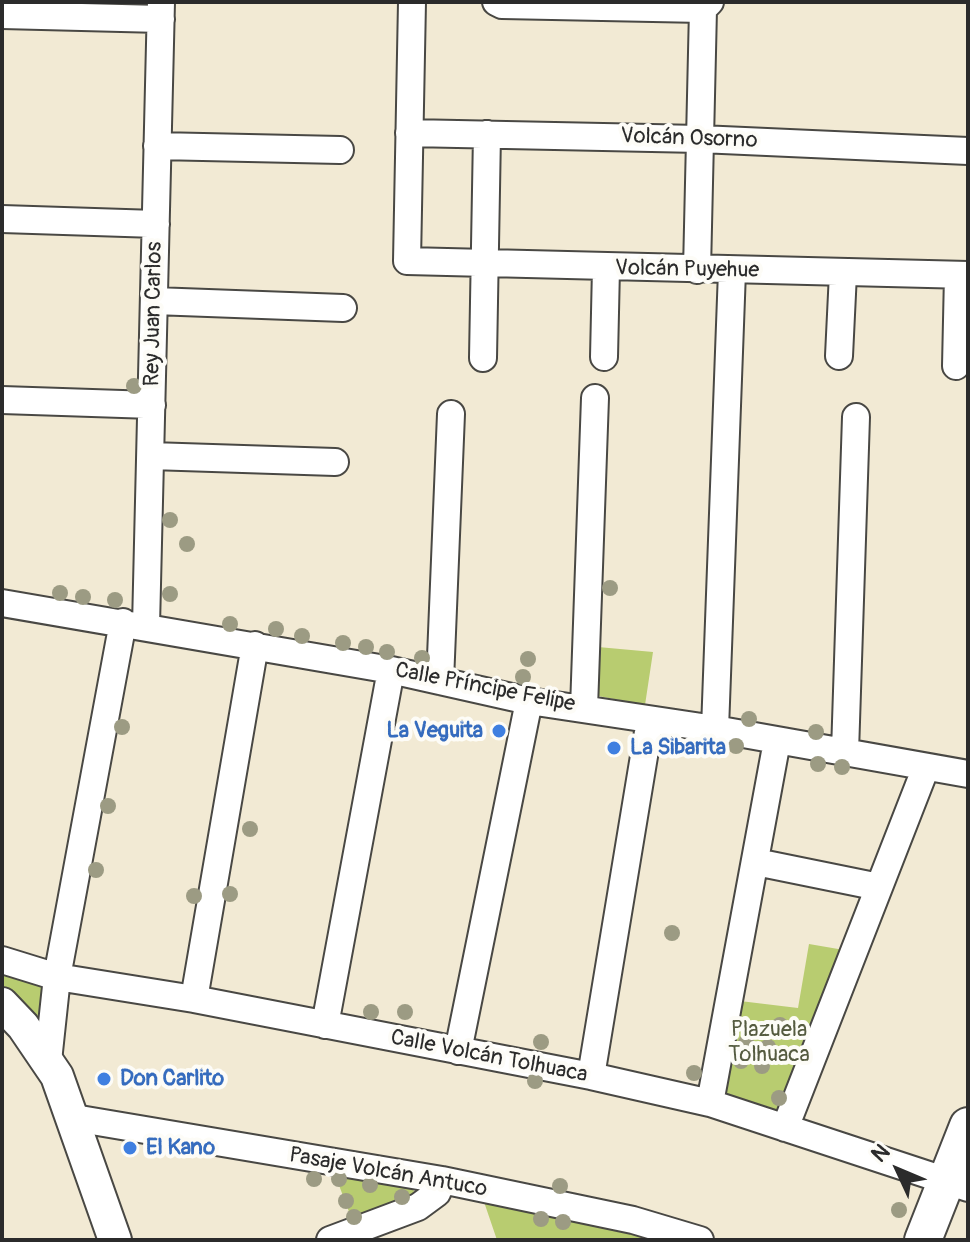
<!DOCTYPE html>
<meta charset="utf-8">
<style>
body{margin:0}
#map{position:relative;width:970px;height:1242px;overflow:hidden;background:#f2ead4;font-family:Pangolin,sans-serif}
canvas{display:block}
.frame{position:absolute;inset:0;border:4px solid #2b2b2b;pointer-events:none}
.north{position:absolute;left:858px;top:1130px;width:80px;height:80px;-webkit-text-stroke:6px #fdfcf7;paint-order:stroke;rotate:314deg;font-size:22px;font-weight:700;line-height:32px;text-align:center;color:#2b2b2b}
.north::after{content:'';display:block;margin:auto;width:28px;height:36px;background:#2b2b2b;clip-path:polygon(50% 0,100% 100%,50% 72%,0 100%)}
</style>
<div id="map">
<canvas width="970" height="1242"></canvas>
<div class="frame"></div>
<div class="north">N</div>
</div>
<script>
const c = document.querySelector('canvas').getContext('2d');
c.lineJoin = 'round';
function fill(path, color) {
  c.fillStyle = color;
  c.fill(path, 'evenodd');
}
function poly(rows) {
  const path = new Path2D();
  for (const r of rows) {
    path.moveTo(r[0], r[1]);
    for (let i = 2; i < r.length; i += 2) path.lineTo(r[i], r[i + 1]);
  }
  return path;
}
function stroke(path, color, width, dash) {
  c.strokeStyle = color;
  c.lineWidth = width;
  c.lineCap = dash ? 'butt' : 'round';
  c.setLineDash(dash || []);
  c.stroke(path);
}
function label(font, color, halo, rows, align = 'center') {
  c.font = font + ' Pangolin,sans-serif';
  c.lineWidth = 8;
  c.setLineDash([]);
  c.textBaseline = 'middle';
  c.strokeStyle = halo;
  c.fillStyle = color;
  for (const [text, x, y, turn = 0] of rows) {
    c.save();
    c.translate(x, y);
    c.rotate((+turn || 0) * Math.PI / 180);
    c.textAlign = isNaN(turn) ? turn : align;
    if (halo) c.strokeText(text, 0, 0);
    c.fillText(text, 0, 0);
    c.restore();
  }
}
fill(poly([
 [598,647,653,652,645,705,593,695],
 [809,944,844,950,778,1112,725,1095,724,1081,740,1001,798,1008],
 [2,973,39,981,46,991,43,1024,36,1025,28,1009,15,994,2,990],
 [334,1172,412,1187,415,1194,354,1225],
 [482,1196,667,1240,497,1240]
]), '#b8cc70');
const minor = poly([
 [412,2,407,261,968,275],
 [496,2,502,5,703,9],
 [2,15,161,19],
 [409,133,700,139,968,151],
 [157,146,340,150],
 [2,219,156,224],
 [697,270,703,9,710,2],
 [154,301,343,308],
 [839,356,843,273],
 [604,357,606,268],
 [483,358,487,134],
 [956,366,958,275],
 [2,400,152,405],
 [151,456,335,462],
 [2,603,391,670,529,701,715,729,968,774],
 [146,626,161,2],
 [440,681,451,414],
 [584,708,595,398],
 [715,729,732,271],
 [845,752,856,417],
 [756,862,879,887],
 [2,960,57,977,194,999,591,1076,710,1103,968,1188],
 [194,999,255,645],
 [325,1025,391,670],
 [458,1051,529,701],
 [48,1061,57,977,123,622],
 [591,1076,650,720],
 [710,1103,777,741],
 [74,1118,442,1180,633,1220,700,1240],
 [785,1128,926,767],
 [330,1240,418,1207,437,1193,442,1180]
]);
const tertiary = poly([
 [2,1004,23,1026,57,1076,115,1240]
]);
const secondary = poly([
 [923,1240,968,1126]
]);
stroke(minor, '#494844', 30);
stroke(tertiary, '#494844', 36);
stroke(secondary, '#494844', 40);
stroke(minor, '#fff', 26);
stroke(tertiary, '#fff', 32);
stroke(secondary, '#fff', 36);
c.fillStyle = '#9c9b83';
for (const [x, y] of [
 [134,386],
 [170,520],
 [187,544],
 [610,588],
 [60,593],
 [170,594],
 [83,597],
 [115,600],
 [230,624],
 [276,629],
 [302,636],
 [343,643],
 [366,647],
 [387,652],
 [422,658],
 [528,659],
 [523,677],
 [749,719],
 [122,727],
 [816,732],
 [736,746],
 [818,764],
 [842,767],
 [108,806],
 [250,829],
 [96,870],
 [230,894],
 [194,896],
 [672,933],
 [371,1012],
 [405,1012],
 [780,1025],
 [797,1028],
 [541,1042],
 [746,1043],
 [768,1047],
 [741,1061],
 [762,1066],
 [694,1073],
 [535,1081],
 [779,1098],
 [314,1179],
 [339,1179],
 [370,1185],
 [560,1186],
 [402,1197],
 [346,1201],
 [899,1210],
 [354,1217],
 [541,1219],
 [563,1222]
]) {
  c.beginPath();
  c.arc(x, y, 8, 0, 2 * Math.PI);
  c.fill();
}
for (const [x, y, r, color] of [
 [499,731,8,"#3f7fe0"],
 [614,748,8,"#3f7fe0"],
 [104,1079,8,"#3f7fe0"],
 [130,1148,8,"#3f7fe0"]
]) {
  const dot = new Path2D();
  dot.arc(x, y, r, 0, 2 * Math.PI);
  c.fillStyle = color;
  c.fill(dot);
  stroke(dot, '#fdfcf7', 3);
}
label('22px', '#2b2b2b', '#fdfcf7', [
 ["Volcán Osorno",689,139,2],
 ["Volcán Puyehue",687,270,1],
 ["Rey Juan Carlos",154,314,-89],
 ["Calle Príncipe Felipe",485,688,11],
 ["Calle Volcán Tolhuaca",489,1057,11],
 ["Pasaje Volcán Antuco",388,1173,10]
]);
label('bold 22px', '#366cbe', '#fdfcf7', [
 ["La Veguita",483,731,"right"],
 ["La Sibarita",630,748],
 ["Don Carlito",120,1079],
 ["El Kano",146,1148]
], 'left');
label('22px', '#555b40', '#fdfcf7', [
 ["Plazuela",769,1030],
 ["Tolhuaca",769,1055]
]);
</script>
